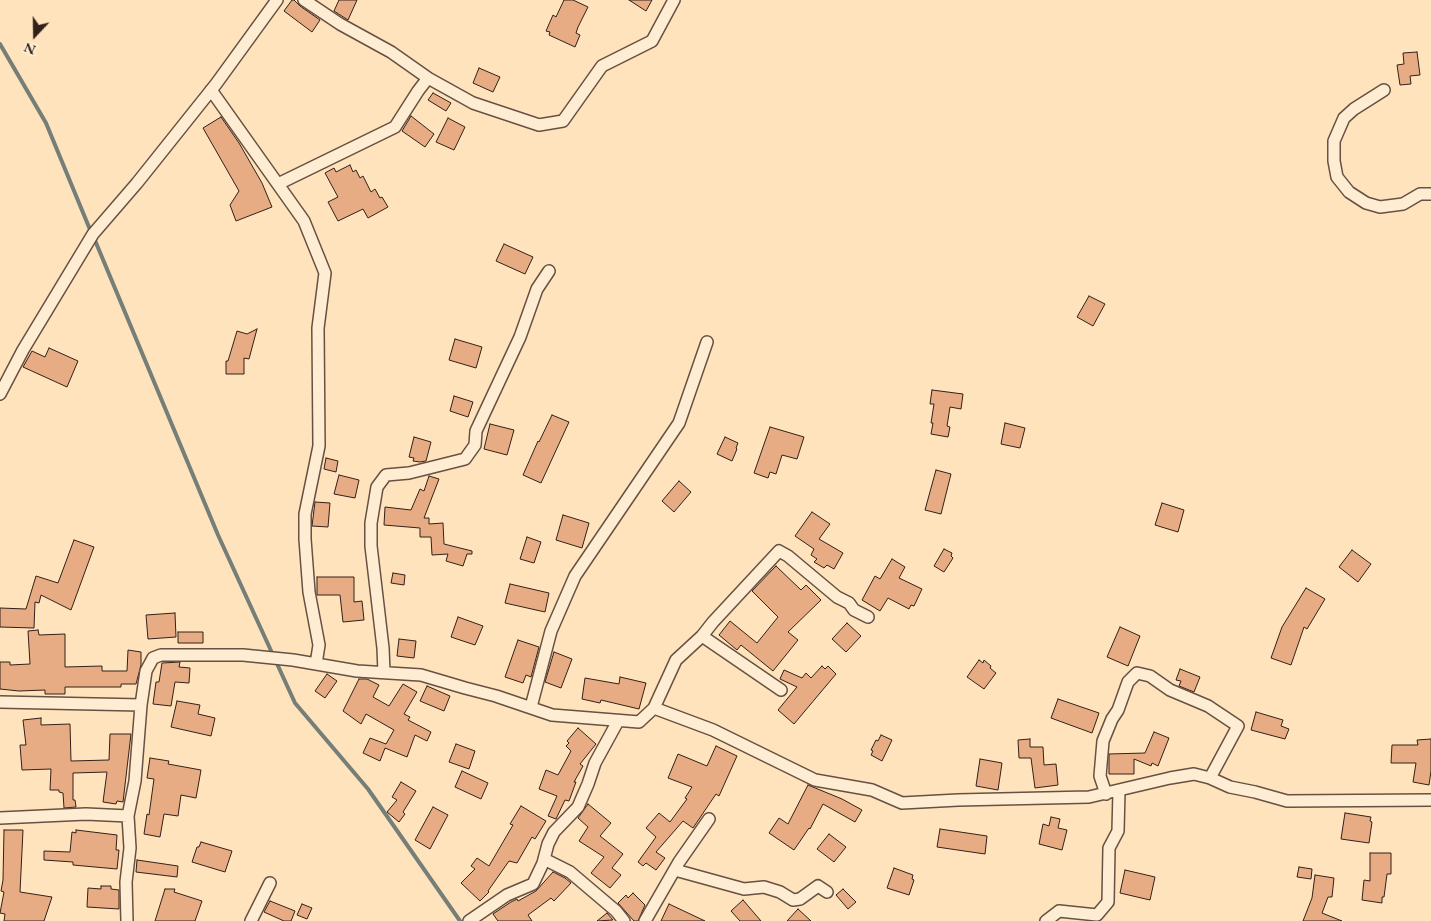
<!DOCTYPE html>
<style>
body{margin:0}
#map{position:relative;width:1431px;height:921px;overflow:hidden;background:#ffe3bc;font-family:"EB Garamond",serif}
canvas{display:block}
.north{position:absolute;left:10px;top:10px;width:50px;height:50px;-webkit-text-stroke:4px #ffedd3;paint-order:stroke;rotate:201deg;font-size:14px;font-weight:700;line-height:20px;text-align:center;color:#332019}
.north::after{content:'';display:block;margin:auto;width:18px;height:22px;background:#332019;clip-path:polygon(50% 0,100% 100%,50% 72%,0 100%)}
</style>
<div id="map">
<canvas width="1431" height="921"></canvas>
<div class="north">N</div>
</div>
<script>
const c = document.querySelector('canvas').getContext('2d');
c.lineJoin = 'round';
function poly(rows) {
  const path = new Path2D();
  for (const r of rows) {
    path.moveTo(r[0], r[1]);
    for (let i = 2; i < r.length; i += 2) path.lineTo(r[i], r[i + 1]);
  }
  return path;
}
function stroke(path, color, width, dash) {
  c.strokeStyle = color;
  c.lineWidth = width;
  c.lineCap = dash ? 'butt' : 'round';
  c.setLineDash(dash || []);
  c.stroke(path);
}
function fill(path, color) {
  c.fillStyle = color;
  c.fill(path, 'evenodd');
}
stroke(poly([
 [0,44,46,123,91,232],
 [94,238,218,535,295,703,368,789,460,921]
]), '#757e77', 4);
const building = poly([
 [292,0,294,0,300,6,320,20,312,32,284,11,292,0],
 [339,0,357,0,348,20,334,11,339,0],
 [564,0,573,0,588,7,578,27,576,33,580,35,575,47,549,35,550,32,546,31,553,15,556,17,564,0],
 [629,0,652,0,646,11,629,0],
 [1417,52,1420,75,1410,76,1411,84,1400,85,1397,65,1404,64,1403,53,1417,52],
 [479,68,500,77,493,92,473,83,479,68],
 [433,93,451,103,446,111,428,100,433,93],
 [411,116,434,134,425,147,402,131,411,116],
 [221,117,239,143,262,183,272,207,236,221,230,205,239,191,203,128,221,117],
 [448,118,465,127,454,150,436,142,448,118],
 [350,165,353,172,356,170,360,178,363,176,371,192,375,189,380,198,382,197,388,207,368,218,363,209,338,221,328,202,338,197,325,173,334,168,336,172,350,165],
 [504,244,533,257,525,274,496,261,504,244],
 [1089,296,1105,304,1093,326,1077,317,1089,296],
 [257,329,249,359,244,358,244,374,226,374,226,361,228,361,237,331,247,334,257,329],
 [455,339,482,347,476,368,449,360,455,339],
 [49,348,78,361,67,387,23,367,32,351,45,357,49,348],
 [932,390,963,394,961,409,950,407,947,426,950,427,948,437,931,434,933,423,931,423,934,404,930,404,932,390],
 [454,396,473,402,468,417,450,411,454,396],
 [552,415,569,422,541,483,523,475,538,441,539,442,552,415],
 [1005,423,1025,428,1020,448,1001,444,1005,423],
 [490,424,514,430,507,455,484,449,490,424],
 [770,427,804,437,797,459,782,455,776,474,770,472,768,478,754,473,770,427],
 [414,437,431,442,426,461,420,462,413,461,414,458,409,457,414,437],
 [725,437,738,443,736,448,737,449,732,461,717,454,725,437],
 [326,458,338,461,336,472,324,469,326,458],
 [936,470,951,474,941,514,925,510,936,470],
 [339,475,359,480,355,498,334,494,339,475],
 [429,476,439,479,424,518,429,518,429,524,443,523,444,544,472,551,472,554,467,554,463,566,446,561,448,554,432,555,431,537,420,537,420,528,384,525,385,507,411,510,420,489,424,491,429,476],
 [679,481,691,492,674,512,662,501,679,481],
 [315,502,330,503,328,527,312,526,315,502],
 [1162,503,1184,510,1178,532,1155,525,1162,503],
 [812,512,830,524,819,539,843,553,834,569,827,565,824,568,814,562,817,559,811,555,814,549,795,536,812,512],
 [563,515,589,523,582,548,556,540,563,515],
 [527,537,541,542,534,563,520,559,527,537],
 [74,540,94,547,71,610,41,595,39,603,35,602,34,628,0,627,0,608,26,609,36,576,58,583,74,540],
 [944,549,952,553,951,556,953,558,944,572,934,566,944,549],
 [1352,550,1371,564,1358,582,1339,567,1352,550],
 [892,559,905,567,899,578,922,589,914,606,911,605,909,609,888,598,880,611,862,600,875,576,880,579,892,559],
 [776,566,801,590,806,585,821,600,788,632,798,640,773,671,741,645,737,650,719,635,730,621,757,643,778,617,752,591,776,566],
 [393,573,405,575,404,585,391,583,393,573],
 [317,577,354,577,354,602,362,601,364,620,343,622,340,595,317,595,317,577],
 [510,584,549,593,545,612,505,603,510,584],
 [1306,588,1325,599,1307,629,1304,627,1291,665,1271,658,1282,627,1306,588],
 [175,613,176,637,148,639,146,615,175,613],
 [458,617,483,626,475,645,451,637,458,617],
 [847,623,861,636,846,652,832,639,847,623],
 [1120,627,1140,636,1128,666,1107,657,1120,627],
 [38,630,39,635,65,634,65,667,102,666,102,671,127,671,128,650,141,652,141,665,136,684,121,684,121,687,65,687,65,694,45,694,45,690,19,691,0,689,0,662,10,662,10,665,30,664,28,631,38,630],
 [178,632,203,632,203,643,178,643,178,632],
 [399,639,416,641,414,658,397,656,399,639],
 [518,640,539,647,531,677,526,675,523,683,505,677,518,640],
 [554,652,572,659,561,688,545,682,554,652],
 [979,660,983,663,984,660,991,666,990,668,996,673,984,689,967,677,979,660],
 [180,662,179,667,190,668,189,683,175,682,171,706,153,704,156,682,159,682,162,663,180,662],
 [822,666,825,669,828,666,836,674,794,724,778,710,797,687,780,679,784,670,802,678,806,673,811,678,822,666],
 [1180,669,1200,677,1194,692,1179,686,1181,681,1176,680,1180,669],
 [327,674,337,681,325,698,315,691,327,674],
 [620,677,646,683,639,709,601,700,600,703,582,699,585,678,619,684,620,677],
 [359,679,367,679,379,685,373,697,389,706,403,684,417,692,404,714,410,717,408,720,431,732,427,741,415,735,407,757,385,748,380,761,363,753,370,738,386,744,394,730,366,714,361,724,343,711,359,679],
 [427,686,450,696,444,711,420,701,427,686],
 [1058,699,1099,713,1092,733,1051,718,1058,699],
 [177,701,200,705,198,714,215,718,211,736,171,727,177,701],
 [1256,712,1283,720,1281,726,1289,729,1285,739,1251,730,1256,712],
 [41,718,41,725,70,724,71,761,109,760,110,734,131,734,123,802,117,801,116,804,103,802,107,772,73,773,73,800,75,800,76,807,64,808,63,793,59,792,59,790,50,790,51,769,22,770,20,745,26,745,23,720,41,718],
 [578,728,596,744,580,764,583,766,574,782,576,782,569,801,565,800,556,819,548,816,557,796,539,789,546,770,558,775,571,751,566,746,569,743,567,741,578,728],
 [1154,732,1169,738,1158,766,1152,763,1151,766,1134,759,1134,774,1109,774,1109,754,1145,753,1154,732],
 [881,735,892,740,882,761,871,755,873,751,871,750,876,740,878,741,881,735],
 [1030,739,1030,747,1043,747,1044,765,1056,764,1058,785,1035,788,1031,758,1019,758,1018,740,1030,739],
 [1431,739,1431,771,1429,785,1413,782,1416,763,1391,763,1392,745,1418,745,1417,740,1431,739],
 [456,744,475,751,469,769,449,762,456,744],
 [716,746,737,756,719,796,716,794,693,828,683,821,656,852,665,858,656,870,646,863,643,866,638,862,656,837,646,828,659,813,670,822,687,799,685,798,692,787,668,778,678,754,707,766,716,746],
 [150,758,169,761,168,764,201,770,196,798,181,795,178,816,164,814,160,837,144,834,147,814,149,815,154,779,147,778,150,758],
 [980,759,1002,763,998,790,976,786,980,759],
 [462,771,488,783,481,799,455,787,462,771],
 [401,782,416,791,403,812,405,814,399,822,387,812,397,800,392,797,401,782],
 [808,785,842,799,862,810,855,822,823,804,810,829,809,828,794,850,769,833,779,818,788,824,808,785],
 [588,804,611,823,600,836,623,854,612,868,621,875,610,888,591,873,604,857,579,841,588,827,578,818,588,804],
 [521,806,546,821,535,839,532,837,517,863,509,861,488,891,489,892,480,901,461,883,475,869,471,866,477,858,489,866,513,825,510,824,521,806],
 [433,807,448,815,430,849,415,840,433,807],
 [1345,813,1371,817,1370,821,1372,822,1369,843,1341,839,1345,813],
 [1051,817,1060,819,1058,828,1067,830,1062,850,1039,844,1043,824,1049,826,1051,817],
 [940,829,987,836,985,854,937,847,940,829],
 [4,830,23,830,20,892,52,897,44,921,4,921,5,914,0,913,4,892,1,891,3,880,4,830],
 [76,830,117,835,116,850,119,850,117,869,73,865,73,862,44,860,44,851,70,852,72,832,76,833,76,830],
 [829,834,846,847,834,862,817,849,829,834],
 [201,842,232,851,225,872,192,862,197,847,199,847,201,842],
 [1370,853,1391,853,1391,874,1387,874,1384,897,1382,897,1382,903,1362,900,1364,880,1370,881,1370,853],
 [137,860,178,866,177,877,136,872,137,860],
 [1299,867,1312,869,1311,879,1297,877,1299,867],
 [894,868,913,875,912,879,914,880,909,895,887,888,894,868],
 [1125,870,1155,877,1150,900,1120,893,1125,870],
 [553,872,565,878,571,883,554,901,551,898,528,915,532,921,498,921,493,914,511,902,517,899,518,901,536,891,553,872],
 [1315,875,1334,878,1332,897,1328,897,1322,913,1342,921,1303,921,1312,898,1315,875],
 [101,886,111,886,111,889,119,890,119,909,87,907,88,888,101,889,101,886],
 [165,889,175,889,174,892,202,901,195,921,155,921,165,889],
 [843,889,856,902,848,909,836,895,843,889],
 [633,893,645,905,638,921,634,921,618,903,626,895,628,898,633,893],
 [743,900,761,921,740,921,731,911,743,900],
 [270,901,295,911,291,921,284,921,264,912,270,901],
 [302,904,312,908,307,919,297,915,302,904],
 [669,904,705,921,661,921,669,904],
 [798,909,811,921,787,921,798,909],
 [607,913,613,920,597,921,607,913]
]);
fill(building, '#e7ac84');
stroke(building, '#332019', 1);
const minor = poly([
 [304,0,340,24,391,52,428,78,473,103,539,125,563,121,602,66,652,41,674,0],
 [211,90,304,221,325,273,318,328,319,446,305,514,305,539,309,592,319,645,316,664],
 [1384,90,1354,109,1344,118,1334,141,1334,161,1337,177,1349,192,1366,203,1380,207,1403,204,1420,194,1431,194],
 [278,184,395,127,418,91,428,78],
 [0,394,23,350,93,234,137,183,216,84,277,0],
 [702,636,781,690],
 [384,672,383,648,371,546,371,523,377,487,386,475,409,473,465,459,475,445,476,431,520,337,537,289,549,271],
 [0,702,141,705],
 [531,707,551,631,575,576,679,423,707,342],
 [654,708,713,730,815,780,872,790,902,803,958,800,1089,797,1170,778,1194,774,1210,778,1230,787,1255,792,1287,801,1431,800],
 [1106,794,1100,776,1103,741,1112,719,1118,710,1128,682,1137,673,1150,676,1170,690,1208,706,1238,726,1210,778],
 [0,818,86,814,128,816],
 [544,859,570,872,616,911,624,921],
 [675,870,744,889,764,887,780,892,793,900,800,899,818,886,827,892],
 [127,921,126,882,130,848,128,816,135,781,141,705,146,671,153,658,161,655,243,655,293,660,357,671,421,675,465,688,496,696,552,715,639,722,654,708,676,660,702,636,713,622,779,551,788,556,837,597,849,603,854,610,868,617],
 [251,921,270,883],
 [469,921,507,895,533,884,543,863,548,844,554,832,578,807,588,784,595,763,618,721],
 [645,921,679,862,709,819],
 [1046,921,1059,911,1097,915,1108,902,1109,848,1118,831,1119,791]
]);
stroke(minor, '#665142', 14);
stroke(minor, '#ffedd3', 11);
</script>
